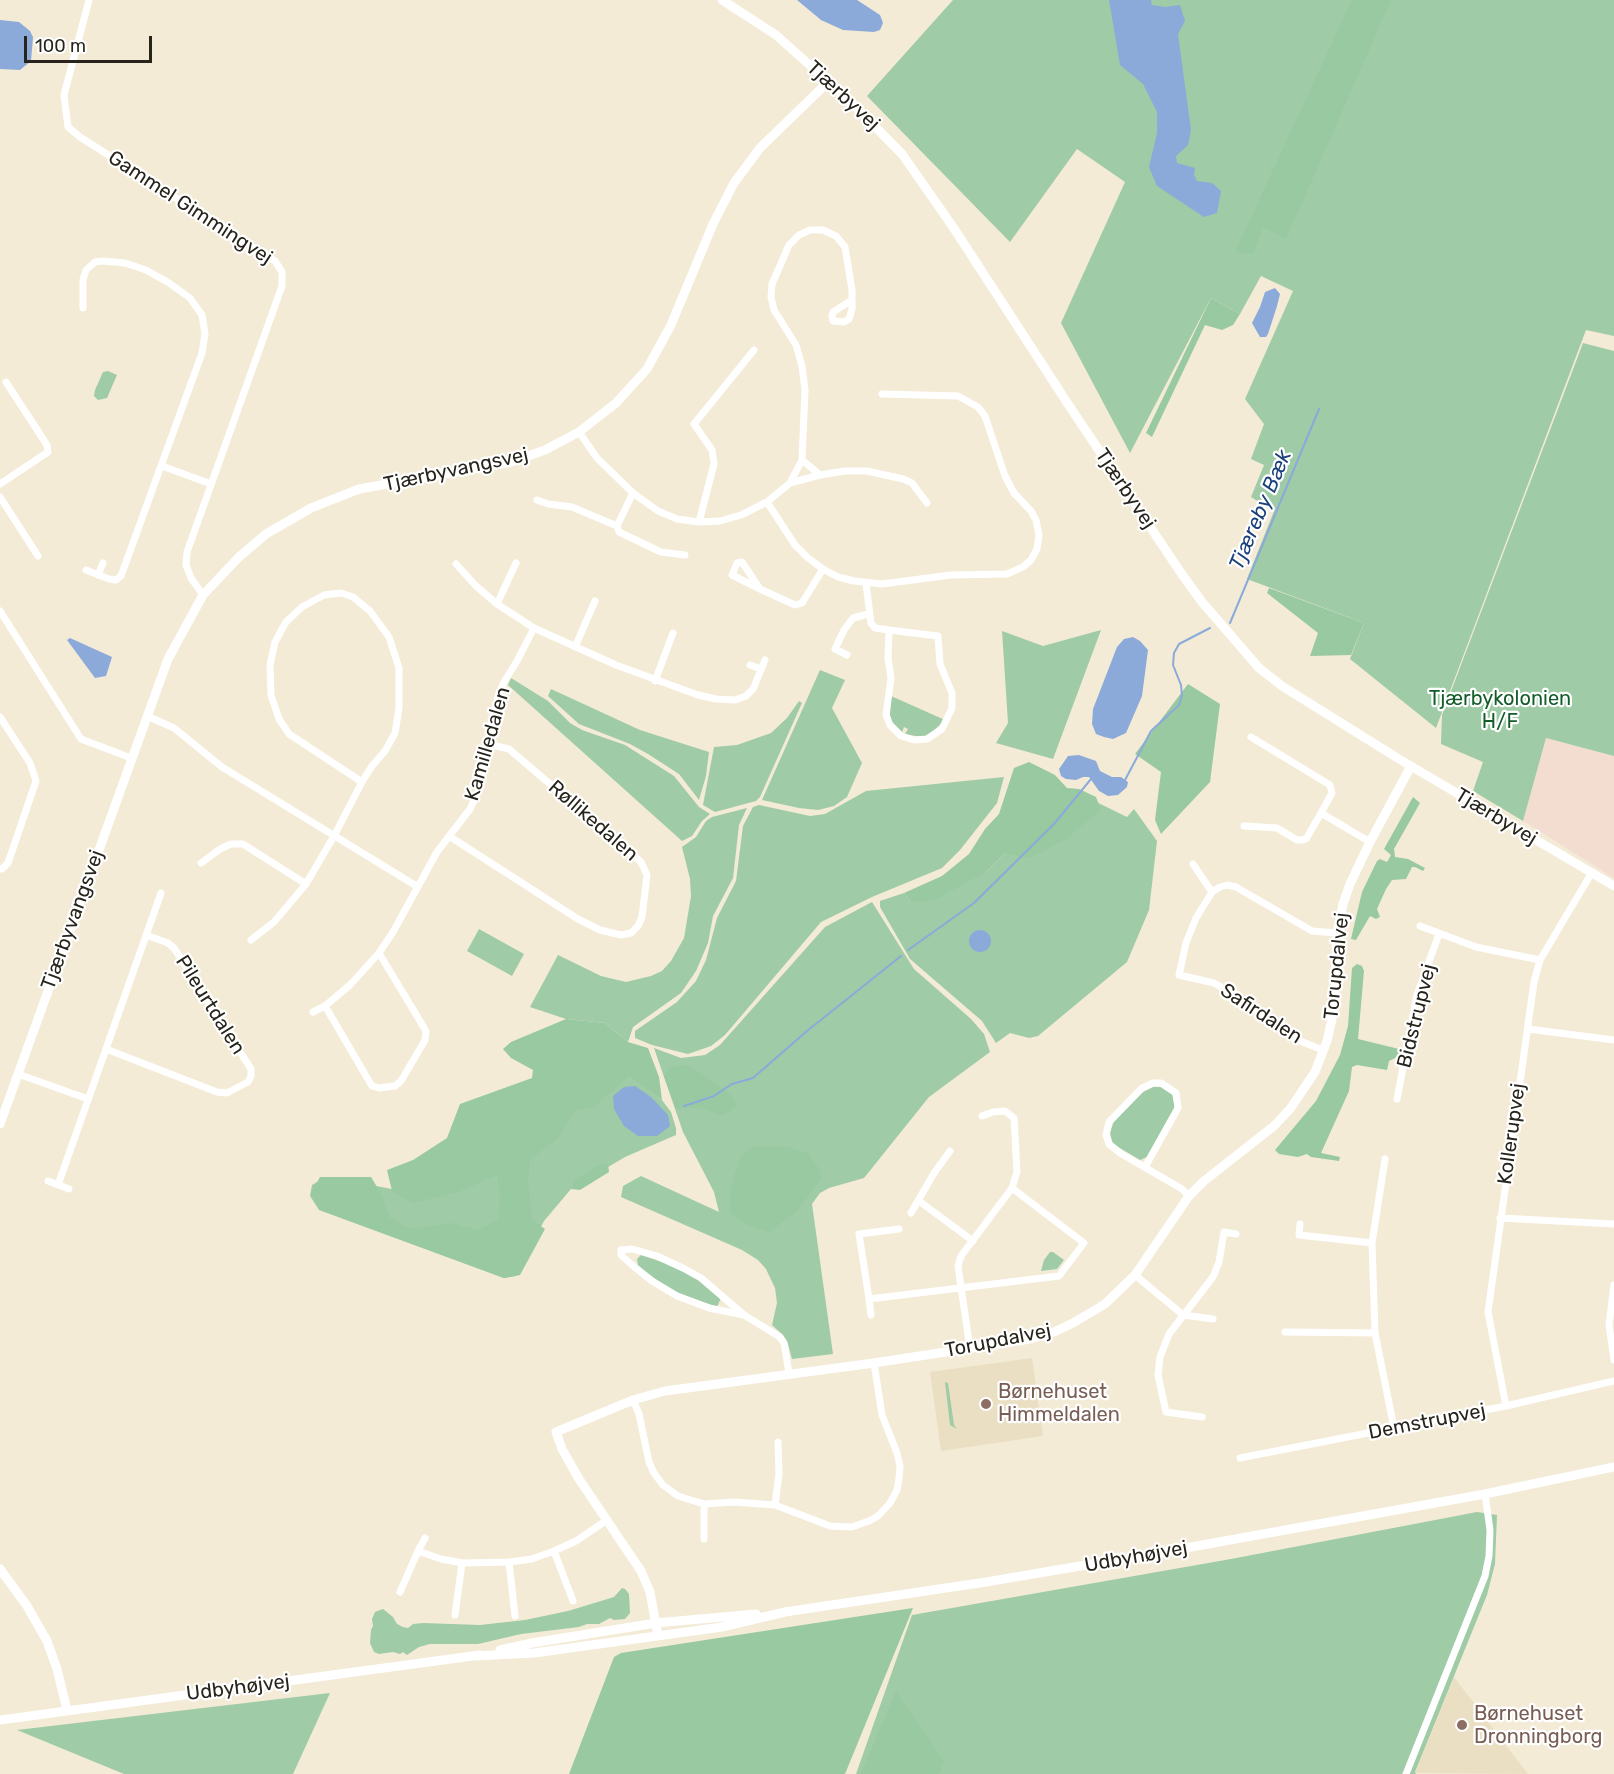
<!DOCTYPE html>
<meta charset="utf-8">
<style>
body{margin:0}
#map{position:relative;width:1614px;height:1774px;overflow:hidden;background:#f3ebd6;font-family:Rubik,sans-serif}
canvas{display:block}
.scale{position:absolute;left:24px;top:36px;width:128px;height:27px;box-sizing:border-box;border:3px solid #27241c;border-top:0;padding-left:8px;font-size:18px;line-height:21px;white-space:nowrap;color:#27241c;-webkit-text-stroke:4px #fff;paint-order:stroke}
</style>
<div id="map">
<canvas width="1614" height="1774"></canvas>
<div class="scale">100 m</div>
</div>
<script>
const c = document.querySelector('canvas').getContext('2d');
c.lineJoin = 'round';
function fill(path, color) {
  c.fillStyle = color;
  c.fill(path, 'evenodd');
}
function poly(rows) {
  const path = new Path2D();
  for (const r of rows) {
    if (r.length === 3) {
      path.moveTo(r[0] + r[2], r[1]);
      path.arc(r[0], r[1], r[2], 0, 2 * Math.PI);
      continue;
    }
    path.moveTo(r[0], r[1]);
    for (let i = 2; i < r.length; i += 2) path.lineTo(r[i], r[i + 1]);
  }
  return path;
}
function stroke(path, color, width, dash) {
  c.strokeStyle = color;
  c.lineWidth = width;
  c.lineCap = dash ? 'butt' : 'round';
  c.setLineDash(dash || []);
  c.stroke(path);
}
function label(font, color, halo, rows, align = 'center') {
  c.font = font + ' Rubik,sans-serif';
  c.lineWidth = 4.5;
  c.setLineDash([]);
  c.textBaseline = 'middle';
  c.strokeStyle = halo;
  c.fillStyle = color;
  for (const [text, x, y, turn = 0] of rows) {
    c.save();
    c.translate(x, y);
    c.rotate((+turn || 0) * Math.PI / 180);
    c.textAlign = isNaN(turn) ? turn : align;
    if (halo) c.strokeText(text, 0, 0);
    c.fillText(text, 0, 0);
    c.restore();
  }
}
fill(poly([
 [1032,1358,1043,1436,941,1451,930,1372],
 [1454,1677,1528,1774,1415,1773]
]), '#eadfc3');
fill(poly([
 [1546,738,1614,756,1614,878,1523,821]
]), '#f3ddd0');
fill(poly([
 [953,0,1614,0,1614,336,1586,330,1436,728,1350,659,1364,623,1247,579,1274,511,1251,497,1264,465,1251,459,1264,424,1245,399,1293,291,1261,276,1240,314,1211,298,1130,453,1061,323,1125,182,1077,149,1010,242,867,96],
 [1583,343,1614,351,1614,756,1546,738,1523,821,1473,791,1483,762,1441,744,1442,715],
 [108,371,117,375,107,398,98,400,94,396,95,390,103,372],
 [1101,630,1053,759,996,743,1008,723,1002,631,1043,646],
 [820,670,845,680,832,708,862,763,847,797,834,806,818,810,799,808,762,800],
 [511,678,548,701,570,723,582,730,625,745,674,776,699,807,710,814,702,821,692,836,682,841,508,685],
 [551,689,640,730,709,752,706,776,699,800,679,774,648,754,630,744,579,724,548,696],
 [891,696,945,720,929,735,921,737,905,734,908,729,904,727,902,732,892,722,890,715],
 [799,701,802,703,760,797,756,801,715,812,703,805,714,747,737,745,771,733,787,718],
 [1004,777,997,803,960,850,942,868,872,897,821,922,725,1035,711,1046,688,1054,652,1045,635,1038,635,1031,677,1002,696,981,706,960,717,918,736,881,743,826,753,807,759,805,810,816,825,814,866,791],
 [1082,795,1127,817,1134,809,1157,841,1149,910,1127,962,1038,1036,1029,1038,1010,1033,996,1043,982,1021,910,959,880,907,880,901,904,893,911,902,986,872,1005,853],
 [747,808,739,825,733,878,713,916,708,943,696,971,681,993,633,1027,628,1042,605,1023,566,1019,530,1007,558,955,601,976,626,982,651,976,662,971,671,961,684,938,691,896,690,879,682,847,696,837,706,821,712,817],
 [872,902,914,969,971,1019,984,1034,990,1052,929,1097,864,1178,829,1188,820,1193,812,1204,833,1354,792,1359,788,1344,783,1335,772,1325,777,1303,775,1288,766,1269,758,1260,742,1250,621,1197,623,1186,641,1176,719,1212,714,1192,683,1132,654,1048,681,1058,705,1055,720,1045,825,927],
 [479,929,524,954,512,976,467,951],
 [629,1075,662,1100,671,1112,676,1128,676,1135,625,1157,571,1189,544,1221,516,1276,504,1278,319,1210,310,1196,312,1185,317,1182,376,1186,424,1195],
 [1153,1087,1162,1087,1172,1094,1175,1108,1147,1157,1140,1160,1113,1144,1110,1133,1114,1121,1141,1093],
 [1050,1252,1053,1252,1064,1260,1057,1269,1041,1271,1044,1260],
 [641,1255,665,1263,693,1276,721,1298,717,1307,676,1292,662,1284,638,1266,637,1259],
 [945,1382,948,1383,954,1425,957,1429,950,1425],
 [1477,1512,1497,1515,1495,1564,1487,1595,1415,1772,1416,1774,856,1774,912,1615,1231,1559],
 [622,1588,625,1589,629,1594,630,1613,625,1619,614,1620,610,1618,599,1624,587,1624,579,1627,521,1634,478,1644,430,1644,419,1647,407,1655,403,1652,400,1654,393,1652,379,1654,374,1652,370,1643,371,1630,373,1626,372,1619,375,1612,383,1609,393,1617,397,1624,403,1627,408,1628,413,1624,423,1623,480,1625,525,1620,568,1611,614,1597],
 [330,1693,293,1774,124,1774,17,1730]
]), '#9fcba6');
fill(poly([
 [1352,0,1391,0,1286,239,1263,227,1253,254,1235,252],
 [1211,298,1240,314,1233,325,1222,330,1205,325,1152,437,1146,433],
 [1269,588,1364,623,1351,655,1310,656,1318,633,1267,593],
 [1188,684,1220,704,1210,782,1161,834,1155,820,1161,772,1135,754],
 [1029,762,1055,775,1067,788,1079,789,1096,797,1101,810,1066,839,1030,858,1005,853,986,872,934,900,911,902,904,893,942,876,969,854,985,829,999,814,1014,768],
 [1413,797,1420,803,1394,849,1395,857,1408,859,1425,868,1423,871,1415,867,1412,867,1406,879,1392,880,1386,889,1377,909,1380,917,1376,919,1370,916,1356,940,1351,939,1362,892,1377,861,1380,859,1387,862,1391,855,1384,849],
 [1357,964,1362,966,1364,971,1358,1039,1399,1049,1399,1056,1389,1061,1387,1070,1357,1065,1352,1067,1349,1091,1321,1153,1340,1157,1339,1161,1311,1157,1307,1154,1298,1157,1279,1154,1275,1150,1316,1101,1340,1055,1348,1026,1352,968],
 [566,1019,605,1023,628,1042,648,1048,659,1077,662,1100,629,1076,594,1107,574,1111,558,1138,530,1159,528,1180,532,1220,545,1229,520,1275,504,1278,320,1210,311,1193,320,1177,371,1177,382,1195,389,1217,410,1229,451,1223,478,1230,498,1220,500,1195,497,1175,461,1191,413,1203,392,1191,387,1170,413,1160,447,1138,460,1104,532,1078,533,1070,511,1058,503,1049,511,1042],
 [684,1065,701,1073,733,1097,736,1106,723,1116,700,1107,676,1109,664,1076,670,1067],
 [754,1146,789,1147,809,1154,820,1171,821,1179,796,1212,769,1232,743,1223,730,1213,730,1191,740,1158],
 [600,1164,608,1164,609,1172,580,1190,571,1189,575,1180],
 [913,1608,845,1774,569,1774,614,1657,621,1653],
 [896,1691,944,1761,939,1774,861,1774]
]), '#98c9a0');
fill(poly([
 [797,0,857,0,880,15,883,23,880,30,874,32,843,30,821,20],
 [1109,0,1151,0,1152,5,1165,7,1180,5,1185,21,1178,34,1191,130,1188,145,1176,156,1177,163,1195,168,1194,175,1197,181,1212,183,1221,191,1217,213,1204,217,1157,186,1149,167,1157,133,1157,112,1143,84,1120,65],
 [0,20,19,22,30,31,33,37,31,61,20,70,0,69],
 [1275,288,1280,294,1277,306,1268,334,1266,337,1260,337,1252,323,1260,307,1265,292],
 [1133,637,1140,641,1148,650,1142,696,1126,733,1113,739,1104,737,1096,734,1092,724,1093,709,1117,647,1124,639],
 [70,638,112,657,106,676,95,678,67,640],
 [1079,755,1096,761,1100,771,1112,777,1121,777,1128,782,1127,787,1118,795,1108,796,1099,791,1089,777,1083,777,1076,780,1066,779,1061,776,1059,769,1068,756],
 [980,941,11],
 [635,1086,651,1097,668,1115,670,1126,657,1136,638,1136,624,1126,614,1109,613,1096,624,1087]
]), '#8baada');
stroke(poly([
 [1230,623,1319,409],
 [1125,780,1151,731,1179,705,1182,695,1181,685,1173,665,1174,653,1179,644,1210,628],
 [908,950,974,903,1054,824,1091,779],
 [684,1106,714,1096,732,1084,753,1078,807,1031,901,956]
]), '#8baada', 2);
stroke(poly([
 [89,0,64,95,68,127,80,137,275,261,282,272,282,286,187,552,186,565,191,578,203,595],
 [83,308,83,280,86,270,95,262,103,261,125,263,146,270,169,283,190,298,202,315,205,334,202,353,121,576,116,580,109,579,86,570],
 [579,432,597,458,633,493,658,511,677,519,699,522,720,521,741,515,767,502,790,483,820,475,845,471,867,471,903,479,912,483,927,503],
 [802,460,820,475],
 [162,466,211,484],
 [790,483,802,460,805,390,802,366,796,345,774,310,771,297,772,284,789,245,799,235,810,230,823,230,836,236,845,247,852,290,852,309,849,319,844,322,833,321,832,317,833,312,852,300],
 [0,484,48,452,47,445,6,382],
 [0,497,38,556],
 [537,500,548,504,572,507,617,526,619,532,661,552,685,555],
 [767,502,795,545,808,558,823,569,838,577,854,581,882,584,951,575,1007,574,1023,567,1031,560,1037,549,1039,535,1036,520,1031,511,1014,493,1005,476,985,416,978,407,958,396,882,394],
 [699,522,714,464,712,450,694,424,754,350],
 [617,526,633,493],
 [456,564,476,586,497,604,534,628,616,665,698,695,716,699,735,700,746,696,753,689,765,660],
 [98,575,103,563],
 [866,584,871,623,875,628,889,630,888,658,891,678,886,715,890,725,901,736,914,740,927,739,942,729,952,708,952,693,940,664,938,636,889,630],
 [760,589,742,562,737,563,732,575,760,589,795,605,802,603,823,569],
 [497,604,516,563],
 [0,611,81,739,131,758],
 [575,647,595,601],
 [847,655,835,649,844,630,853,618,868,614],
 [750,665,761,669],
 [655,681,673,633],
 [147,716,174,728,222,767,418,887],
 [0,717,30,763,36,781,8,863,2,869,0,869],
 [1251,737,1330,785,1332,793,1321,813,1370,842],
 [1244,826,1277,828,1297,840,1301,840,1306,839,1321,813],
 [449,836,578,919,600,930,621,935,631,933,638,926,642,917,647,875,641,862,509,749,488,744],
 [201,863,220,849,231,844,243,844,306,884],
 [1193,864,1212,892],
 [1420,926,1476,947,1540,960],
 [251,940,274,922,306,884,334,836,362,782,372,766,385,751,395,733,399,708,399,668,389,637,370,611,353,597,341,593,324,595,302,607,286,622,275,642,270,665,271,695,279,719,289,734,362,782],
 [325,1006,372,1086,379,1088,395,1086,401,1081,425,1040,426,1031,379,953],
 [313,1012,325,1006,350,985,379,953,393,932,437,852,470,809,479,790,498,696,504,682,517,661,534,628],
 [1528,1029,1614,1040],
 [106,1049,217,1092,227,1093,248,1082,251,1076,251,1069,174,948,168,943,146,935],
 [1323,1050,1295,1039,1256,1008,1214,983,1179,975,1186,943,1196,918,1212,892,1220,887,1227,885,1236,887,1312,931,1337,933],
 [18,1074,88,1099],
 [1397,1099,1417,995,1439,934],
 [1385,1159,1372,1243,1375,1333,1394,1428],
 [1145,1167,1178,1108,1176,1093,1161,1083,1153,1083,1142,1088,1109,1122,1106,1135,1109,1144,1120,1153,1182,1189,1189,1196],
 [48,1181,69,1189],
 [58,1185,161,893],
 [919,1201,973,1241],
 [911,1213,934,1173,950,1151],
 [1500,1218,1614,1224],
 [1300,1224,1299,1235,1372,1243],
 [899,1229,859,1234,869,1299,1059,1276,1084,1243,1012,1188],
 [1135,1275,1183,1315,1213,1319],
 [1614,1285,1609,1325,1614,1360],
 [869,1299,871,1315],
 [744,1315,709,1308,677,1296,652,1281,632,1265,621,1255,621,1250,632,1249,657,1256,683,1268,701,1278,744,1315,780,1337,784,1343,789,1373],
 [1285,1332,1375,1333],
 [970,1349,958,1266,961,1256,1012,1188,1017,1172,1014,1118,1005,1111,993,1112,982,1116],
 [633,1400,639,1414,649,1462,654,1473,663,1485,678,1496,704,1504,734,1502,775,1505,830,1526,852,1527,869,1521,878,1516,890,1503,897,1490,899,1479,900,1466,897,1453,882,1415,874,1363],
 [1506,1406,1488,1312,1534,982,1540,960,1591,874],
 [1202,1417,1166,1412,1158,1375,1160,1357,1169,1334,1213,1277,1219,1262,1224,1232,1236,1234],
 [1240,1458,1506,1406,1614,1381],
 [775,1505,779,1474,778,1442],
 [425,1538,418,1551,441,1559,463,1563,509,1562,532,1559,554,1551,576,1541,607,1520],
 [704,1539,704,1504],
 [554,1551,573,1601],
 [509,1562,515,1616],
 [400,1592,418,1551],
 [455,1615,462,1563],
 [1406,1774,1485,1576,1489,1556,1490,1530,1485,1494]
]), '#fff', 7);
stroke(poly([
 [722,0,776,35,853,104,902,154,953,227,1068,404,1181,573,1202,602,1259,668,1282,686,1399,759,1614,886],
 [0,1124,168,659,203,595,239,557,266,534,311,508,359,489,511,462,545,450,579,432,616,403,647,369,671,325,713,224,734,183,760,148,829,81],
 [0,1569,27,1606,47,1641,57,1669,67,1710],
 [658,1636,650,1592,641,1571,579,1479,562,1449,556,1432,633,1400,665,1391,874,1363,1030,1339,1054,1332,1073,1323,1105,1304,1135,1275,1189,1196,1204,1181,1274,1126,1290,1109,1315,1072,1327,1041,1334,1010,1337,933,1343,904,1350,884,1370,842,1411,766],
 [500,1650,532,1643,656,1623,756,1614],
 [476,1656,534,1653,722,1627,785,1612,986,1582,1169,1551,1485,1494,1614,1467],
 [0,1720,480,1655]
]), '#fff', 9);
for (const [x, y, r, color] of [
 [986,1404,6,"#8d6e63"],
 [1462,1725,6,"#8d6e63"]
]) {
  const dot = new Path2D();
  dot.arc(x, y, r, 0, 2 * Math.PI);
  c.fillStyle = color;
  c.fill(dot);
  stroke(dot, '#fff', 2);
}
label('20px', '#27241c', '#fff', [
 ["Tjærbyvej",843,96,43],
 ["Gammel Gimmingvej",190,208,33],
 ["Tjærbyvangsvej",456,470,-12],
 ["Tjærbyvej",1125,489,56],
 ["Kamilledalen",488,744,-74],
 ["Tjærbyvej",1496,817,31],
 ["Røllikedalen",593,821,41],
 ["Tjærbyvangsvej",73,920,-70],
 ["Torupdalvej",1337,966,-84],
 ["Pileurtdalen",210,1005,58],
 ["Safirdalen",1261,1014,33],
 ["Bidstrupvej",1417,1016,-76],
 ["Kollerupvej",1512,1134,-82],
 ["Torupdalvej",998,1341,-11],
 ["Demstrupvej",1427,1422,-11],
 ["Udbyhøjvej",1136,1557,-10],
 ["Udbyhøjvej",238,1688,-7]
]);
label('20px', '#135d2a', '#fff', [
 ["Tjærbykolonien",1500,699],
 ["H/F",1500,722]
]);
label('20px', '#785e54', '#fff', [
 ["Børnehuset",998,1392],
 ["Himmeldalen",998,1415],
 ["Børnehuset",1474,1714],
 ["Dronningborg",1474,1737]
], 'left');
label('italic 21px', '#1a417b', '#fff', [
 ["Tjæreby Bæk",1261,510,-67]
]);
</script>
